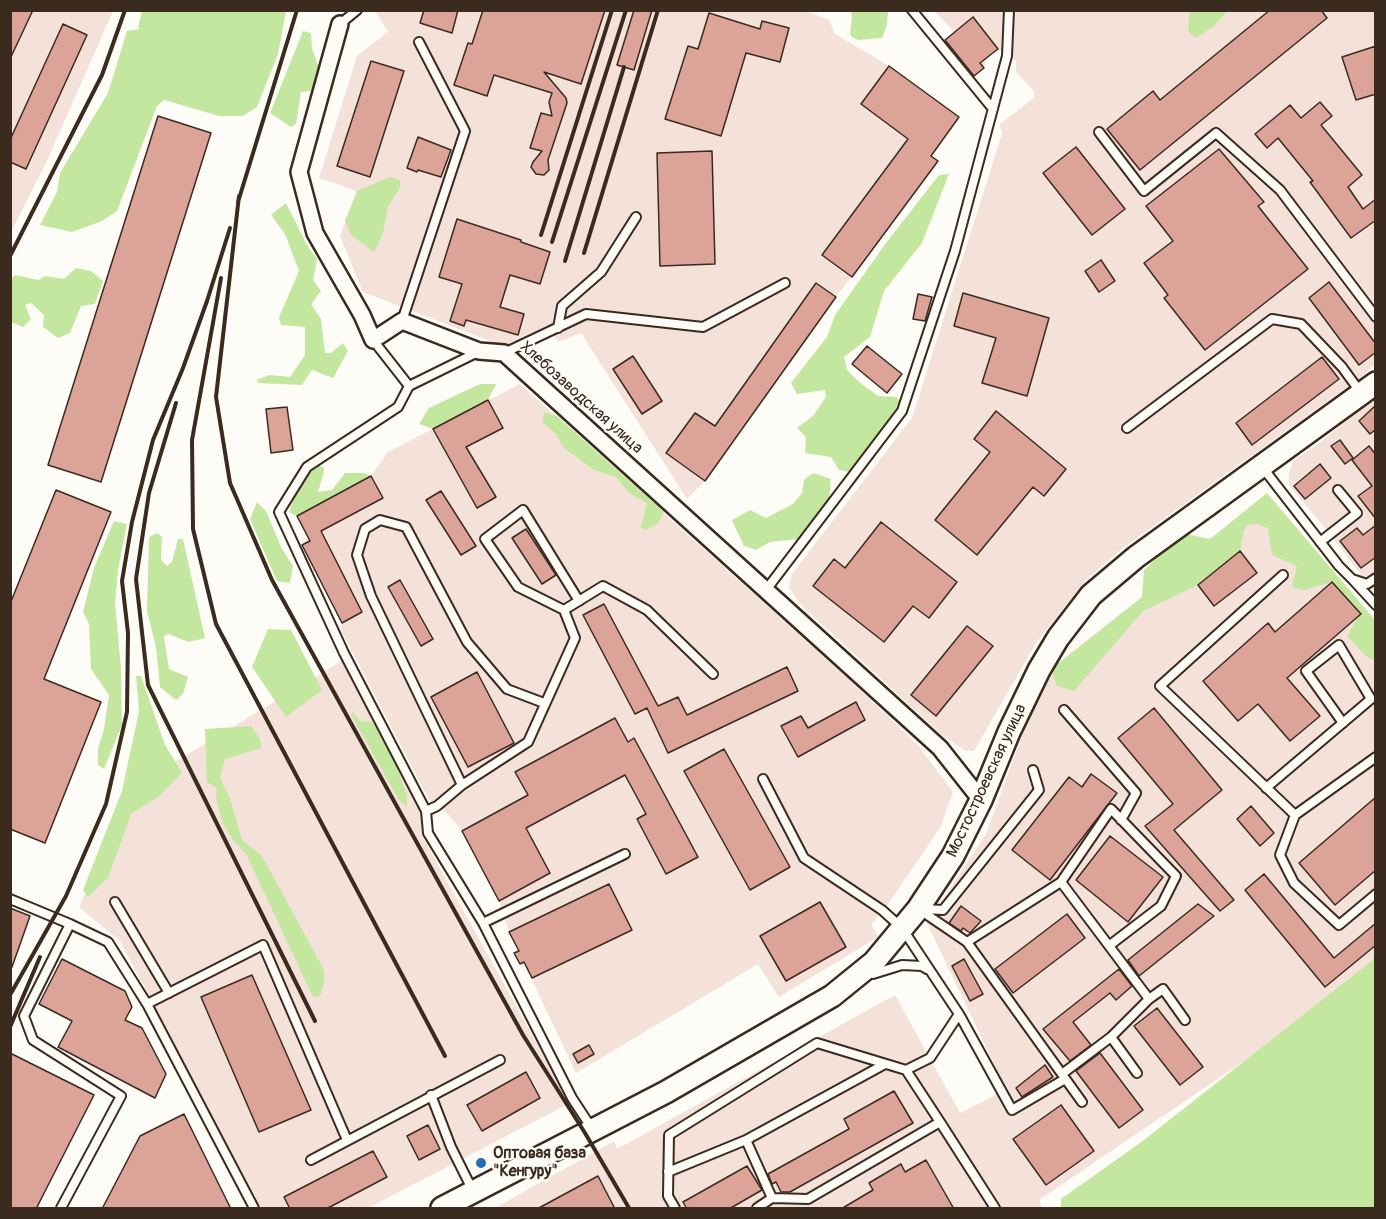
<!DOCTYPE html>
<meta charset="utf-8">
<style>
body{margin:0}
#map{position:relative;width:1386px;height:1219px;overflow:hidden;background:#fdfcf7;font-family:Pangolin,sans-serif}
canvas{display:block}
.frame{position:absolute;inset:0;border:12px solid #3b2a1e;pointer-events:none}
</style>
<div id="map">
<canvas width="1386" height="1219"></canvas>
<div class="frame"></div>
</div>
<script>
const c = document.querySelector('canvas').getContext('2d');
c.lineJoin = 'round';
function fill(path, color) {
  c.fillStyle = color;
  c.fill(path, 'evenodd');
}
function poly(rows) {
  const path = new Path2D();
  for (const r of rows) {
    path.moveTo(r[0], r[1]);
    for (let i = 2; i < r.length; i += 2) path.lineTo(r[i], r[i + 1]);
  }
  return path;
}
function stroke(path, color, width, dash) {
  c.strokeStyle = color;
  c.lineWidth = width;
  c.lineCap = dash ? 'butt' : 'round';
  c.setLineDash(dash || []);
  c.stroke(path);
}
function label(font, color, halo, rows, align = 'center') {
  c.font = font + ' Pangolin,sans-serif';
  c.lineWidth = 4.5;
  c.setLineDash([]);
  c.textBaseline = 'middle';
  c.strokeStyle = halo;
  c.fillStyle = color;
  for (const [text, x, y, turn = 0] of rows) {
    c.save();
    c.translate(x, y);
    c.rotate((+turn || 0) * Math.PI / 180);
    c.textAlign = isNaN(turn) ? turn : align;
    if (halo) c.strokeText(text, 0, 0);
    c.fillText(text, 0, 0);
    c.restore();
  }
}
fill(poly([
 [11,11,113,11,46,163,11,232],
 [377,11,806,11,829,20,835,34,889,66,959,117,931,156,938,161,836,297,705,481,687,499,581,333,558,342,547,325,503,346,363,292,340,236,357,191,319,178,357,56,388,32,376,12],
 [934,11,1375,11,1375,364,1360,378,1123,548,1087,579,1036,643,974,751,966,751,942,735,802,606,789,588,792,574,912,418,1002,134,1000,124,1034,98,1034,91,1016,72,1016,61,998,49,987,57,984,68,973,77,944,41,955,32],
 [520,384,844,675,917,744,953,792,940,828,888,904,871,924,878,937,779,997,758,964,576,1073,524,963,520,964,514,953,519,951,509,932,499,901,462,831,449,815,429,800,341,630,342,622,302,545,308,538,297,516,371,476,388,452],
 [1375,396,1375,594,1330,534,1289,485,1289,474,1293,461,1321,442],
 [1266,505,1375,628,1375,958,1247,1059,1039,1200,1042,1208,495,1208,614,1141,617,1149,895,995,960,1113,992,1097,1005,1087,927,923,986,834,1022,736,1048,677],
 [342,661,421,814,422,836,570,1103,368,1208,261,1208,120,941,79,907,130,789]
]), '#f3e1da');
fill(poly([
 [1190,10,1227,10,1227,11,1214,26,1196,38,1188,31],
 [142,11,286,11,278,54,257,107,243,116,219,116,164,100,157,106,117,211,102,221,72,232,40,225,57,192,60,173,108,93,127,31,140,29,138,27],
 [850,11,888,11,887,25,882,38,858,40,852,37,850,34,852,16],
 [303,31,311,33,312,49,323,79,310,91,301,92,296,124,291,127,270,113],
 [949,174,922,243,884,291,870,337,844,357,847,370,859,382,878,396,897,397,900,402,865,457,849,472,839,470,831,457,805,453,806,437,797,428,813,416,826,397,825,390,797,394,791,383,827,337,835,315,886,243,939,175],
 [390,177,400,180,400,187,388,207,383,233,374,252,351,235,345,221,357,191],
 [286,203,307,245,317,259,313,280,321,291,311,304,321,319,325,353,331,353,343,343,348,351,333,378,312,370,302,385,259,383,256,380,270,375,290,377,305,355,305,327,281,325,279,317,299,271,285,234,271,215],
 [76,268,91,271,103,281,95,304,81,306,70,333,58,338,43,327,44,315,31,303,25,305,31,319,23,327,11,322,11,279,15,275,38,280,46,276,64,279],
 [480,384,496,384,488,400,433,429,419,424,429,408],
 [544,412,557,416,664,512,658,523,645,530,641,527,647,503,629,493,616,477,594,470,563,447,556,434,542,422],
 [318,465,324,468,324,472,318,492,332,490,345,473,364,473,371,476,297,516,289,512,295,495,301,482],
 [813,473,831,479,829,499,798,539,770,542,756,550,744,546,732,520,750,510,766,518,793,504,802,493,804,480],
 [1267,493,1375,620,1375,659,1371,659,1365,655,1347,636,1360,614,1332,582,1304,590,1295,588,1292,586,1297,566,1272,555,1268,528,1256,524,1248,525,1244,530,1240,551,1198,585,1143,611,1074,691,1057,686,1051,669,1142,597,1144,570,1182,533,1210,539],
 [257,502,266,511,282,549,293,566,290,583,277,581,250,519],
 [114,521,127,524,118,570,115,603,121,669,122,725,104,769,98,765,98,749,104,729,109,695,91,669,89,624,83,612,94,568],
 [157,533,162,537,161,560,167,566,172,562,178,539,183,539,205,638,189,642,168,634,164,637,169,669,188,677,183,694,176,700,160,687,156,647,147,611,149,537],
 [268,629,291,630,322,690,286,717,252,667],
 [136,676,141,676,165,745,182,773,158,797,131,814,108,878,88,897,83,890,122,791,139,711],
 [353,712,360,721,371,722,390,741,395,761,407,796,407,807,399,800,351,715],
 [251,726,260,739,261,748,225,759,220,778,230,798,242,840,262,856,324,970,324,984,320,996,313,997,246,854,232,839,222,822,216,798,217,788,207,782,205,729],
 [1375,958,1375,1208,1061,1208,1061,1199,1144,1140]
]), '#c4e7a0');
const building = poly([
 [10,10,33,10,10,59,10,10],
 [424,10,458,10,452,33,420,23,424,10],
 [483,10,605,10,581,84,544,72,566,98,567,103,548,160,549,170,544,175,536,174,531,167,533,162,542,151,530,148,541,113,552,116,549,102,552,93,494,75,487,96,454,85,468,43,472,44,483,10],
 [634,10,652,10,634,70,617,65,634,10],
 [1270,10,1321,10,1327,18,1140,170,1107,129,1153,91,1160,100,1270,10],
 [709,13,760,29,762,21,789,28,780,62,746,53,721,136,665,119,688,46,698,49,709,13],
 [973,17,998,49,980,63,984,68,974,76,945,40,973,17],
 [63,24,87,35,26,169,10,162,10,140,63,24],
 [1376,46,1376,94,1356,100,1342,57,1376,46],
 [371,61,404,71,370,177,337,166,371,61],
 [889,66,959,117,931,156,938,161,852,277,822,255,908,139,861,104,889,66],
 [1320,102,1332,116,1321,125,1362,175,1348,187,1363,209,1376,199,1376,220,1351,238,1310,182,1313,181,1278,138,1267,148,1255,134,1290,105,1301,118,1320,102],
 [158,116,211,133,101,482,48,465,158,116],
 [418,137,451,150,441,177,418,170,417,172,407,168,418,137],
 [1076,147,1125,209,1092,235,1043,173,1076,147],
 [1219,149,1264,202,1258,206,1308,269,1205,350,1164,298,1168,295,1144,263,1173,241,1146,206,1219,149],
 [712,151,715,264,660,266,657,153,712,151],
 [457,219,521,240,521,242,550,252,540,284,510,275,500,307,524,314,518,335,466,320,464,326,450,321,462,284,439,277,457,219],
 [1101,260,1115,281,1099,292,1085,271,1101,260],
 [1329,282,1376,344,1376,352,1359,365,1309,298,1329,282],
 [816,283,836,297,705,481,666,453,695,413,715,426,816,283],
 [963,293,1049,318,1027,396,982,383,996,338,954,326,963,293],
 [918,294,932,297,925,321,913,319,918,294],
 [867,346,902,374,887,393,852,364,867,346],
 [633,356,662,401,642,414,613,369,633,356],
 [1322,357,1339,379,1252,445,1236,423,1322,357],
 [488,400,503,428,466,447,496,497,477,508,433,429,488,400],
 [1376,405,1376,429,1370,434,1359,421,1376,405],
 [287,407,293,450,271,453,266,409,287,407],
 [996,411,1066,469,1044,496,1033,487,977,555,935,520,990,452,974,439,996,411],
 [1340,440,1353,458,1345,464,1331,446,1340,440],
 [1369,446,1376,455,1376,519,1358,496,1372,486,1352,460,1369,446],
 [1320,464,1331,478,1305,499,1294,486,1320,464],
 [371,476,383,498,321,531,362,612,342,623,302,545,310,541,297,516,371,476],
 [56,490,111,512,44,679,101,702,45,843,10,829,10,604,56,490],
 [441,491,476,546,461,555,426,500,441,491],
 [881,522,957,582,929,618,913,606,884,642,813,586,834,559,845,568,881,522],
 [1376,525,1376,557,1361,568,1340,541,1357,528,1363,535,1376,525],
 [526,529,556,575,542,584,512,538,526,529],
 [1240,551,1257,573,1214,606,1198,585,1240,551],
 [400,580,433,639,421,646,388,587,400,580],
 [1332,582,1361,614,1287,678,1320,716,1290,741,1258,704,1238,721,1203,681,1268,623,1275,632,1332,582],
 [604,604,658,706,678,697,687,715,787,667,798,691,668,753,647,708,635,714,583,615,604,604],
 [967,626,993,646,936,716,911,695,967,626],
 [477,672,514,743,468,767,431,697,477,672],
 [856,702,865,720,798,757,781,726,801,716,808,728,856,702],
 [1154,708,1222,790,1174,830,1234,900,1220,911,1145,826,1173,804,1118,738,1154,708],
 [615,718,628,742,634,738,698,857,666,874,637,819,646,814,625,775,526,828,550,873,499,901,462,831,528,795,515,772,615,718],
 [724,749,790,867,750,890,684,771,724,749],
 [1091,774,1117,793,1050,880,1012,850,1069,777,1082,787,1091,774],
 [1376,797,1376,870,1335,905,1299,863,1376,797],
 [1251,806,1274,833,1260,846,1237,819,1251,806],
 [1110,836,1163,877,1128,922,1076,880,1110,836],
 [1264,874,1334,958,1376,923,1376,945,1325,987,1245,890,1264,874],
 [609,884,632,930,532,978,524,962,520,964,514,953,519,951,509,932,609,884],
 [820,902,846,947,786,981,760,936,820,902],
 [1198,904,1214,916,1139,976,1128,960,1198,904],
 [961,906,981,921,970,933,963,928,961,931,949,923,961,906],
 [10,908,30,916,12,967,10,966,10,908],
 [1067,914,1085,938,1013,993,995,969,1067,914],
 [62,959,125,991,132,1007,125,1020,142,1028,166,1074,155,1098,58,1047,72,1021,39,1004,62,959],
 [964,959,983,994,970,1001,952,966,964,959],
 [1119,969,1132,986,1116,1000,1110,993,1073,1022,1091,1045,1070,1061,1043,1029,1119,969],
 [252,975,311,1110,259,1132,201,997,252,975],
 [1157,1008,1203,1067,1180,1085,1134,1026,1157,1008],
 [589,1045,594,1054,578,1063,573,1054,589,1045],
 [10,1053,94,1095,36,1209,10,1209,10,1053],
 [1100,1053,1143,1110,1119,1128,1076,1071,1100,1053],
 [1045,1065,1053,1077,1022,1097,1016,1088,1045,1065],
 [526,1072,540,1098,482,1131,467,1105,526,1072],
 [894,1091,913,1123,790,1192,781,1192,776,1182,772,1184,768,1174,849,1129,844,1119,894,1091],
 [1061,1105,1094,1151,1046,1185,1013,1139,1061,1105],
 [184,1114,231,1209,102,1209,140,1136,184,1114],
 [428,1125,440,1149,419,1160,407,1136,428,1125],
 [373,1151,387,1177,326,1209,290,1209,284,1197,373,1151],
 [926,1160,954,1209,841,1209,873,1190,869,1183,901,1164,905,1172,926,1160],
 [747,1166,762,1190,729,1209,687,1209,683,1202,747,1166],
 [598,1176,615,1209,537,1209,598,1176]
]);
fill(building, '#dca398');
stroke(building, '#3b2a1e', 1.5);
const service = poly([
 [912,10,993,109],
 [340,24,357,10],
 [1099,132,1144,191,1216,133,1280,190,1376,317],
 [402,321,465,131,419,42],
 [558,328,562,306,601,272,636,217],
 [373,340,409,386,478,352],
 [504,353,586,314,703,327,785,283],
 [409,386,398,407,307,467,279,512,344,653,426,811,428,833,483,923,572,1098,591,1127],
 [1127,428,1272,319,1301,324,1342,367,1361,393],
 [1263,468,1339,566,1352,579,1367,584,1376,578],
 [1320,542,1357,513,1338,490],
 [1283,575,1160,686,1295,815,1280,855,1294,883,1339,925,1376,894],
 [1353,580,1376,605],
 [766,590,902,411,955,251,1007,56,1009,10],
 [564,610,518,587,485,539,523,510,579,601],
 [1064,710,1136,793,1121,820],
 [763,779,804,858,882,910,902,928,959,1014,1012,1110,1065,1079],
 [462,785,371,596,357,555,365,529,380,520,406,527,467,642,507,689,544,703],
 [1266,788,1371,699,1339,645,1306,671,1343,723],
 [426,811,437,806,462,785,528,742,575,638,564,610,603,586,647,610,713,674],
 [1295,815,1376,757],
 [1061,882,1149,999],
 [10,899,70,924],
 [115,902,169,993],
 [923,909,943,910,1039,790,1033,770],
 [920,910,967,942,1082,1102],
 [483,923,625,854],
 [967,942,1061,882,1111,809,1176,876,1161,906,1110,945],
 [873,974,902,965,922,966,927,969],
 [147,1004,263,945,347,1140],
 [1111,1037,1149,999,1163,989,1185,1020],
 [906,1070,940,1122],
 [1062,1074,1111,1037,1137,1073],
 [431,1095,451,1147,473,1191],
 [746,1140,885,1064],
 [311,1160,500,1060],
 [668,1172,746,1140,772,1198,757,1208],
 [772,1198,808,1199,940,1122,995,1208],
 [61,1208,121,1096,33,1040,24,1016,70,924,108,942,147,1004,254,1208],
 [675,1208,668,1196,669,1135,817,1043,906,1070,930,1058,959,1014]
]);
const minor = poly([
 [340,24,299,172,315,233,362,315,373,340,402,321,479,351,504,353,940,748,981,800]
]);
const secondary = poly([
 [442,1208,666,1092,832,996,874,962,918,909,953,856,981,800,1009,732,1039,670,1058,638,1091,595,1136,557,1376,383]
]);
stroke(service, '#3b2a1e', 12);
stroke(minor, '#3b2a1e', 20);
stroke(secondary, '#3b2a1e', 26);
stroke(service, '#fdfcf7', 8);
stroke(minor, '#fdfcf7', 15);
stroke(secondary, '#fdfcf7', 21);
stroke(poly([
 [239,196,216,397,230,483,272,580,523,1035,585,1133,629,1208],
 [238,202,297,10],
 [541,235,612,10],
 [552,242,626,10],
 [584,253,658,10],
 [10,256,102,75,125,10],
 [565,261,624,67],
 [221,278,192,440,193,529,216,624,445,1056],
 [176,403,149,493,136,579,148,685,315,1021],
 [10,995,66,896,106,804,127,712,128,633,122,581,132,522,153,440,183,368,207,301,230,228],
 [10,1027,40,957]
]), '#3b2a1e', 4);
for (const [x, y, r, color] of [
 [481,1163,6,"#1f6fb2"]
]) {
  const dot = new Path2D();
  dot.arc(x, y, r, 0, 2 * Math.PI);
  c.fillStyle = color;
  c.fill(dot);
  stroke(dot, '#fdfcf7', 2);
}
label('16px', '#3b2a1e', '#fdfcf7', [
 ["Хлебозаводская улица",581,398,42],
 ["Мостостроевская улица",987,781,-65]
]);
label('bold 16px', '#3b2a1e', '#fdfcf7', [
 ["Оптовая база",493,1154],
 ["\"Кенгуру\"",493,1172]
], 'left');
</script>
